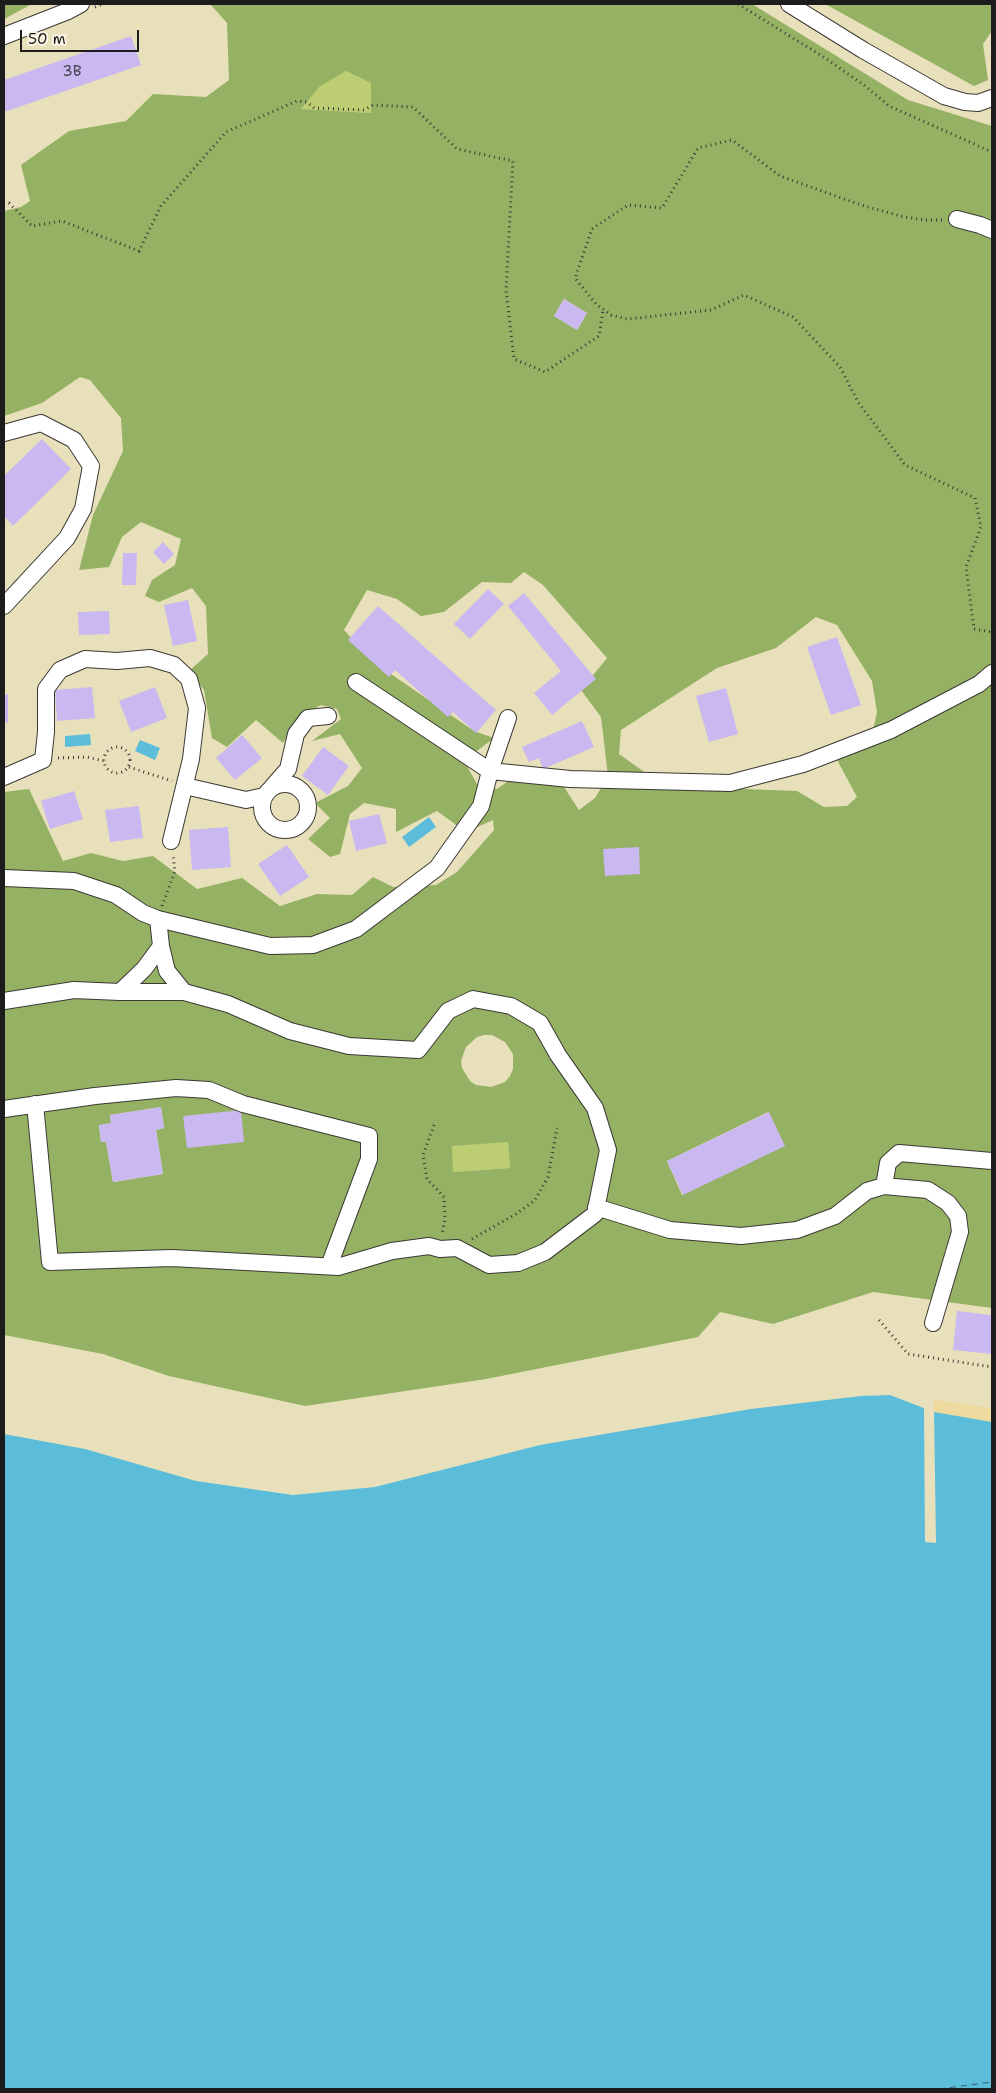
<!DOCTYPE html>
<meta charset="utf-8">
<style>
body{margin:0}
#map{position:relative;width:996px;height:2093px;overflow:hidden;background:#e8e0bb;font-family:"Shantell Sans",sans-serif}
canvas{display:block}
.frame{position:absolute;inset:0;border:5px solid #1c1c1c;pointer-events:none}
.scale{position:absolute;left:20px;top:30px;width:119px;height:22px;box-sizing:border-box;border:2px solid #1c1c1c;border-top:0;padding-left:6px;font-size:15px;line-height:18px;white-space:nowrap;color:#1c1c1c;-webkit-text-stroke:4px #fcf5e5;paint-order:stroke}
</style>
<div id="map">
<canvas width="996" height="2093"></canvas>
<div class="frame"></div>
<div class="scale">50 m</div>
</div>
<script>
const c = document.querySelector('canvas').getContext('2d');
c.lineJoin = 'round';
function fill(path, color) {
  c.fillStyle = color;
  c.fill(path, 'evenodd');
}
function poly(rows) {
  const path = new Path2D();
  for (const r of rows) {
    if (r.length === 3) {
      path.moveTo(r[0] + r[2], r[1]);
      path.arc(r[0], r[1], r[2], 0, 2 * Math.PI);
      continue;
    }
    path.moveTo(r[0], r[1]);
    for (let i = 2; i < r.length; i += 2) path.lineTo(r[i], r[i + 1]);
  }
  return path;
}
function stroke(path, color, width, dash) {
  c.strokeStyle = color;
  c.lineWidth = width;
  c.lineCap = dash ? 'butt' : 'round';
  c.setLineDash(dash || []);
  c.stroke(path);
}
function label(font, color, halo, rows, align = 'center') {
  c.font = font + ' "Shantell Sans",sans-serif';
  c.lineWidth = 4;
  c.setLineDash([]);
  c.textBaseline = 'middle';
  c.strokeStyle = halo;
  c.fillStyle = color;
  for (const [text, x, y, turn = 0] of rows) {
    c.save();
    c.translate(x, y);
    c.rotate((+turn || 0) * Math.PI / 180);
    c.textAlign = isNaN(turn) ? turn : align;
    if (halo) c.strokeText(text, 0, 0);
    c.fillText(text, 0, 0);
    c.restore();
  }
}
fill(poly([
 [346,71,371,83,371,113,301,109,320,85],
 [508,1141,510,1168,453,1172,451,1146]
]), '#bcce71');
fill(poly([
 [4,4,32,4,4,19],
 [210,4,752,4,908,100,992,126,992,1308,873,1292,773,1324,720,1312,698,1337,486,1379,305,1406,169,1376,103,1354,4,1335,4,792,29,789,63,861,91,853,123,861,153,856,197,889,242,878,280,906,317,894,352,895,373,877,393,887,436,885,457,872,494,830,493,820,466,832,437,811,396,832,396,809,364,803,350,814,340,854,330,857,308,839,330,818,315,803,348,786,362,768,340,734,312,741,341,719,337,709,321,705,299,717,283,743,256,720,227,747,212,738,204,690,189,671,208,654,206,606,192,588,159,602,145,596,152,580,175,565,181,539,141,522,122,537,109,567,79,570,93,515,123,451,121,418,90,380,80,377,42,403,4,416,4,211,21,207,30,201,21,165,69,131,126,121,153,94,206,97,229,80,227,23],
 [346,71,371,83,371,113,301,109,320,86],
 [564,299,587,313,577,330,554,316],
 [524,572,543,585,607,658,581,690,601,717,608,776,595,798,579,810,556,775,517,775,497,789,477,784,464,761,494,738,474,731,372,661,344,630,367,590,397,599,421,616,444,612,482,582,511,583],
 [816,617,837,625,872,681,877,712,872,735,836,758,857,797,847,806,824,807,797,791,664,786,619,754,621,730,717,668,776,648],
 [484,1035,492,1035,505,1042,513,1054,513,1069,510,1076,505,1082,491,1087,476,1085,470,1081,462,1068,461,1061,466,1047,477,1037],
 [161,1107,164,1128,156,1130,163,1174,113,1182,106,1142,101,1142,99,1126,111,1123,110,1115],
 [768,1112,683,1195,682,1195,667,1161],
 [508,1142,510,1168,453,1172,452,1146],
 [825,4,992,4,992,31,983,44,988,80,974,86]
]), '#95b163');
fill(poly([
 [934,1400,992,1408,992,1422,934,1412]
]), '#eeda9e');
fill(poly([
 [90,734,91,745,65,747,65,736],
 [140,740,160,748,155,760,135,751],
 [429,817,436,827,409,847,402,837],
 [890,1395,934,1412,992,1422,992,2089,4,2089,4,1434,85,1449,196,1481,293,1495,375,1487,540,1445,751,1409,861,1396]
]), '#5cbdda');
fill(poly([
 [924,1406,934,1409,936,1543,925,1542]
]), '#e8e0bb');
stroke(poly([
 [939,2089,992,2082]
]), '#365c68', 1, [6, 5]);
fill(poly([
 [131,36,141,65,4,112,4,80],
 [564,299,587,313,577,330,554,316],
 [42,439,71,469,13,526,4,516,4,476],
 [163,542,174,554,164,564,153,552],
 [123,553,137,553,136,585,122,585],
 [488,589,504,604,470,639,454,624],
 [524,593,596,679,552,715,534,693,561,671,508,606],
 [188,600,197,641,173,646,164,605],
 [378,606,496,710,476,733,453,712,448,717,395,670,389,677,348,640],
 [109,611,110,634,79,635,78,612],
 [837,637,861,705,831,715,807,647],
 [92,687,95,718,57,721,55,690],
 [155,687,167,718,131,732,119,701],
 [726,688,738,734,709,742,696,696],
 [8,694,8,722,4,723,4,695],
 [582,721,594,747,543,769,539,758,529,762,522,747],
 [242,735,262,758,235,780,216,758],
 [323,747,349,766,328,795,302,776],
 [74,791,83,819,50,829,41,801],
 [139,806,143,838,110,842,105,810],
 [379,814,387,843,356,851,349,821],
 [228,827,231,867,192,870,189,830],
 [287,845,309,877,280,896,258,864],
 [639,847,640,874,605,876,603,849],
 [161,1107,164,1128,156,1130,163,1174,113,1182,106,1142,101,1142,99,1125,111,1123,110,1115],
 [241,1110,244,1142,187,1148,183,1116],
 [769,1112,785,1146,683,1195,667,1161],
 [957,1311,992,1315,992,1354,953,1350]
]), '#cab8f0');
const minor = poly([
 [789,4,863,50,944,96,965,102,978,103,992,98],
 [4,36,68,11,81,4],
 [957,219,980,225,992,230],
 [4,433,41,423,74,440,91,466,83,509,67,538,4,606],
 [356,682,490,771,570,779,730,783,803,764,891,730,979,684,992,673],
 [4,777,43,760,46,732,46,689,60,670,85,659,117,661,150,658,174,665,189,679,197,708,191,759,171,841],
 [285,807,23],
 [185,786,246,800,264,796],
 [272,787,288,769,296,734,308,718,328,716],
 [4,878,74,881,116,895,143,913,158,919,270,946,313,945,356,929,437,868,481,806,490,771,508,718],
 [158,919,161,946,167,971,184,992],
 [4,1001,74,990,120,992,144,969,161,946],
 [35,1104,50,1262,172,1258,338,1267,392,1251,429,1246,440,1249,457,1248,489,1265,518,1263,545,1252,595,1214,608,1150,595,1108,558,1055,540,1023,511,1006,473,999,448,1011,418,1050,349,1046,290,1031,228,1004,184,992,120,992],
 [4,1109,95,1096,176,1088,209,1090,243,1104,369,1136,369,1159,329,1266],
 [884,1186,888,1163,899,1153,992,1161],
 [596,1207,670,1230,741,1236,797,1230,835,1216,867,1191,884,1186,928,1190,948,1203,958,1216,960,1232,933,1323]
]);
stroke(minor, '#3b3934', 18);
stroke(poly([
 [738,4,822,56,864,85,889,106,992,152],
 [95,7,103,4],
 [4,204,9,203,32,226,62,221,139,251,161,206,226,132,297,101,307,102,314,108,364,110,373,105,413,107,457,149,513,161,506,290,514,359,545,372,599,336,603,310],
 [942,220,926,220,904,217,861,205,780,176,732,140,698,148,662,208,628,205,592,229,575,278,596,304,611,315,628,319,711,310,744,295,793,317,840,367,858,402,905,465,975,498,981,527,966,567,974,629,992,632],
 [117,760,13],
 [58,758,87,757,104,761],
 [129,767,172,781],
 [162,906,175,871,173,855],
 [434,1125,423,1155,427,1179,444,1197,445,1219,442,1234],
 [472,1239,516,1214,535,1200,548,1177,557,1128],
 [879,1320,908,1354,992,1367]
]), '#3b3934', 3, [1, 4]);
stroke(minor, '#fff', 16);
label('15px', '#484351', null, [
 ["3В",72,72]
]);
</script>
